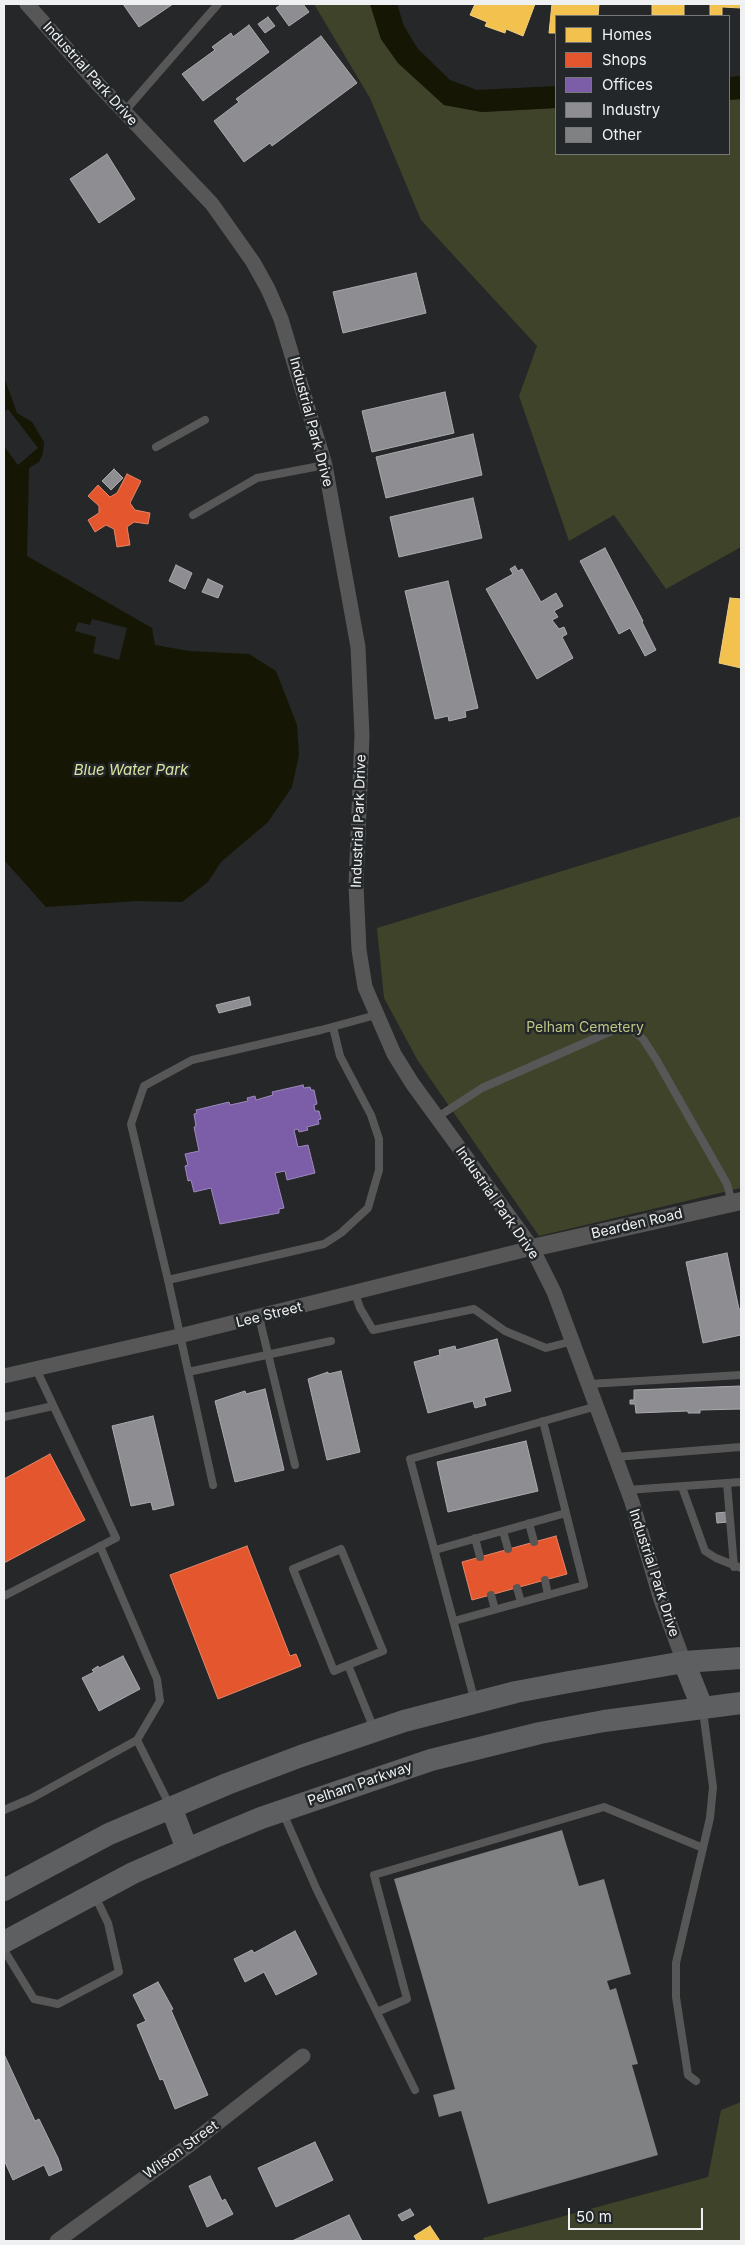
<!DOCTYPE html>
<style>
body{margin:0}
#map{position:relative;width:745px;height:2245px;overflow:hidden;background:#252728;font-family:Inter,sans-serif}
canvas{display:block}
.frame{position:absolute;inset:0;border:5px solid #eef0f1;pointer-events:none}
.legend{position:absolute;left:555px;top:15px;width:175px;height:140px;box-sizing:border-box;background:#242729;border:1px solid #757779;margin:0;padding:6px 9px;list-style:none;font-size:15px;color:#eef0f1}
.legend li{display:flex;align-items:center;gap:10px;height:25px}
.legend b{width:25px;border:1px solid #757779}
.scale{position:absolute;left:568px;top:2208px;width:135px;height:22px;box-sizing:border-box;border:2px solid #eef0f1;border-top:0;padding-left:6px;font-size:15px;line-height:18px;white-space:nowrap;color:#eef0f1;-webkit-text-stroke:4px #242729;paint-order:stroke}
</style>
<div id="map">
<canvas width="745" height="2245"></canvas>
<div class="frame"></div>
<ul class="legend">
<li><b style="height:14px;background:#f2c14e"></b>Homes</li>
<li><b style="height:14px;background:#e4572e"></b>Shops</li>
<li><b style="height:14px;background:#7b5ea7"></b>Offices</li>
<li><b style="height:14px;background:#8d8d92"></b>Industry</li>
<li><b style="height:14px;background:#7f8182"></b>Other</li>
</ul>
<div class="scale">50 m</div>
</div>
<script>
const c = document.querySelector('canvas').getContext('2d');
c.lineJoin = 'round';
function fill(path, color) {
  c.fillStyle = color;
  c.fill(path, 'evenodd');
}
function poly(rows) {
  const path = new Path2D();
  for (const r of rows) {
    path.moveTo(r[0], r[1]);
    for (let i = 2; i < r.length; i += 2) path.lineTo(r[i], r[i + 1]);
  }
  return path;
}
function stroke(path, color, width, dash) {
  c.strokeStyle = color;
  c.lineWidth = width;
  c.lineCap = dash ? 'butt' : 'round';
  c.setLineDash(dash || []);
  c.stroke(path);
}
function label(font, color, halo, rows, align = 'center') {
  c.font = font + ' Inter,sans-serif';
  c.lineWidth = 5;
  c.setLineDash([]);
  c.textBaseline = 'middle';
  c.strokeStyle = halo;
  c.fillStyle = color;
  for (const [text, x, y, turn = 0] of rows) {
    c.save();
    c.translate(x, y);
    c.rotate((+turn || 0) * Math.PI / 180);
    c.textAlign = isNaN(turn) ? turn : align;
    if (halo) c.strokeText(text, 0, 0);
    c.fillText(text, 0, 0);
    c.restore();
  }
}
fill(poly([
 [314,4,370,4,381,39,398,63,444,105,482,112,556,108,556,154,729,154,729,100,741,99,741,547,666,589,614,515,569,541,519,396,537,346,421,220,370,98],
 [741,816,741,1188,539,1236,418,1061,384,998,377,928],
 [741,2102,741,2241,484,2241,483,2238,708,2177,721,2110]
]), '#3f4329');
fill(poly([
 [370,4,397,4,404,26,418,49,450,80,477,90,556,86,556,108,482,112,444,105,398,63,381,39],
 [741,76,741,99,729,100,729,77],
 [4,377,17,413,32,422,44,442,43,453,39,462,29,468,27,556,152,628,155,645,189,651,249,654,276,671,297,725,299,755,292,787,268,822,221,862,208,882,182,902,137,901,46,907,4,860]
]), '#151704');
fill(poly([
 [8,409,38,448,18,465,4,446,4,412],
 [92,619,127,628,119,660,93,653,96,637,75,631,78,622,90,625]
]), '#252728');
const homes = poly([
 [475,4,535,4,523,36,506,29,505,33,485,26,487,22,470,15,475,4],
 [552,4,599,4,598,16,556,16,556,33,549,33,552,4],
 [651,4,684,4,684,15,652,15,652,4,651,4],
 [710,4,741,4,741,8,722,7,722,16,710,16,710,4],
 [730,598,741,599,741,668,719,663,730,598],
 [430,2226,440,2241,417,2241,414,2236,430,2226]
]);
fill(homes, '#f2c14e');
stroke(homes, '#f1cf7f', 1);
const shops = poly([
 [127,474,141,481,130,503,135,510,150,513,148,524,134,522,127,527,130,545,117,547,114,529,106,525,95,532,88,520,99,513,99,506,88,496,98,485,110,497,117,493,127,474],
 [50,1454,85,1520,4,1563,4,1479,50,1454],
 [556,1536,567,1574,472,1600,462,1562,556,1536],
 [247,1546,290,1656,296,1654,301,1666,218,1699,170,1575,247,1546]
]);
fill(shops, '#e4572e');
stroke(shops, '#e78568', 1);
const offices = poly([
 [303,1085,304,1088,310,1087,311,1090,314,1090,317,1104,314,1105,315,1111,319,1111,321,1119,318,1120,319,1124,307,1127,308,1130,299,1132,298,1129,294,1130,298,1147,308,1145,315,1173,287,1180,285,1171,275,1173,284,1208,279,1209,279,1213,220,1224,211,1188,194,1192,191,1180,188,1181,185,1166,188,1165,185,1154,199,1151,194,1127,196,1126,194,1114,197,1113,196,1110,229,1102,230,1105,248,1101,247,1098,255,1096,256,1100,273,1095,272,1092,303,1085]
]);
fill(offices, '#7b5ea7');
stroke(offices, '#9e8abd', 1);
const industry = poly([
 [123,4,173,4,139,27,123,4],
 [282,4,303,4,309,12,289,26,276,8,282,4],
 [268,17,275,26,265,33,258,24,268,17],
 [249,25,269,52,203,101,182,74,215,50,212,47,231,33,233,37,249,25],
 [321,36,357,83,272,146,270,143,244,162,214,121,239,102,236,99,321,36],
 [107,154,135,199,99,223,70,179,107,154],
 [416,273,426,313,343,333,333,292,416,273],
 [445,392,454,433,372,452,362,411,445,392],
 [473,434,482,475,386,498,376,457,473,434],
 [114,469,123,478,111,490,102,481,114,469],
 [473,498,482,538,399,557,390,517,473,498],
 [605,548,643,621,642,622,656,650,645,656,630,628,619,634,580,561,605,548],
 [176,565,192,573,185,589,169,581,176,565],
 [515,566,518,571,522,569,541,602,556,593,563,606,554,611,558,617,552,620,559,629,564,627,567,634,562,637,573,658,537,679,486,589,513,574,510,569,515,566],
 [208,579,223,586,218,598,202,592,208,579],
 [448,581,478,708,465,711,466,717,449,721,448,716,435,719,405,591,448,581],
 [249,997,251,1005,219,1013,216,1005,249,997],
 [727,1253,739,1309,741,1309,741,1335,703,1343,686,1262,727,1253],
 [497,1339,511,1391,484,1398,486,1405,475,1408,473,1401,428,1413,414,1362,440,1355,439,1350,455,1346,456,1350,497,1339],
 [341,1371,360,1452,327,1460,308,1379,328,1372,328,1374,341,1371],
 [741,1386,741,1409,700,1410,700,1413,688,1413,688,1411,636,1413,635,1404,630,1404,630,1400,634,1400,634,1390,741,1386],
 [265,1389,284,1470,235,1482,215,1401,245,1391,246,1394,265,1389],
 [153,1416,174,1505,153,1510,151,1502,131,1506,112,1426,153,1416],
 [526,1441,538,1491,448,1512,437,1462,526,1441],
 [727,1512,728,1522,717,1523,716,1513,727,1512],
 [123,1656,140,1689,99,1711,82,1678,94,1672,92,1670,98,1666,99,1668,123,1656],
 [295,1931,317,1974,276,1995,264,1972,245,1982,234,1959,252,1950,254,1953,295,1931],
 [158,1982,173,2009,171,2010,208,2095,175,2109,163,2079,160,2080,137,2025,146,2021,133,1995,158,1982],
 [4,2054,35,2121,39,2119,58,2158,62,2170,49,2176,44,2165,13,2180,4,2160,4,2054],
 [315,2142,333,2180,276,2207,258,2168,315,2142],
 [210,2176,222,2201,225,2199,233,2214,207,2227,189,2186,210,2176],
 [410,2209,414,2215,402,2221,398,2215,410,2209],
 [349,2215,362,2241,292,2241,349,2215]
]);
fill(industry, '#8d8d92');
stroke(industry, '#aaabae', 1);
fill(poly([
 [562,1830,579,1886,604,1879,631,1974,607,1981,610,1990,616,1988,638,2064,632,2065,658,2155,488,2204,461,2111,439,2117,433,2095,455,2089,394,1879]
]), '#7f8182');
stroke(poly([
 [124,112,218,4],
 [156,447,205,420],
 [193,515,257,478,325,465],
 [436,1118,482,1088,614,1030,631,1029,643,1039,656,1059,727,1184,732,1203],
 [168,1280,324,1244,341,1233,368,1208,379,1170,379,1139,371,1115,340,1056,333,1027],
 [355,1293,360,1308,373,1330,474,1309,505,1331,546,1348,573,1341],
 [259,1317,295,1465],
 [188,1372,331,1341],
 [589,1384,741,1375],
 [4,1417,53,1406],
 [615,1457,741,1447],
 [727,1483,734,1567],
 [213,1485,168,1280,131,1124,144,1086,192,1060,321,1030,376,1015],
 [682,1487,705,1551,716,1558,741,1568],
 [627,1490,741,1482],
 [529,1523,534,1542],
 [503,1531,508,1549],
 [475,1538,480,1557],
 [100,1546,157,1679,160,1701,137,1740],
 [435,1550,566,1513],
 [545,1580,548,1595],
 [517,1588,521,1602],
 [491,1595,495,1609],
 [4,1596,116,1538,36,1369],
 [454,1621,584,1585,543,1421],
 [348,1665,334,1671,293,1569,341,1549,383,1651,348,1665,374,1729],
 [475,1702,410,1459,597,1406],
 [4,1810,32,1798,137,1740,170,1806],
 [283,1813,316,1888,415,2090],
 [4,1950,34,1999,58,2004,119,1972,108,1923,95,1896],
 [377,2012,407,1999,374,1875,604,1807,703,1848],
 [696,2081,688,2075,676,1997,676,1963,710,1818,713,1787,703,1711]
]), '#575757', 8);
stroke(poly([
 [27,4,97,83,212,204,253,262,268,289,281,319,325,465,358,647,362,735,356,885,359,950,365,987,394,1054,412,1083,532,1248,554,1292,632,1502,661,1600,684,1662],
 [4,1376,179,1336,532,1248],
 [57,2241,188,2146,303,2056]
]), '#575757', 15);
stroke(poly([
 [532,1248,741,1201]
]), '#575757', 18);
stroke(poly([
 [684,1662,702,1707],
 [171,1807,187,1849],
 [4,1890,109,1834,227,1784,301,1756,404,1721,516,1692,569,1682,684,1662,741,1658],
 [4,1942,133,1873,215,1837,261,1818,431,1760,540,1733,604,1721,741,1703]
]), '#5e5f60', 22);
label('14px', '#eef0f1', '#242729', [
 ["Industrial Park Drive",90,74,48],
 ["Industrial Park Drive",311,422,75],
 ["Industrial Park Drive",359,821,-88],
 ["Industrial Park Drive",497,1203,55],
 ["Bearden Road",637,1224,-13],
 ["Lee Street",269,1315,-14],
 ["Industrial Park Drive",654,1573,72],
 ["Pelham Parkway",360,1784,-19],
 ["Wilson Street",181,2150,-36]
]);
label('14px', '#bcc685', '#242729', [
 ["Pelham Cemetery",585,1028]
]);
label('italic 15px', '#dae4a2', '#242729', [
 ["Blue Water Park",131,770]
]);
</script>
